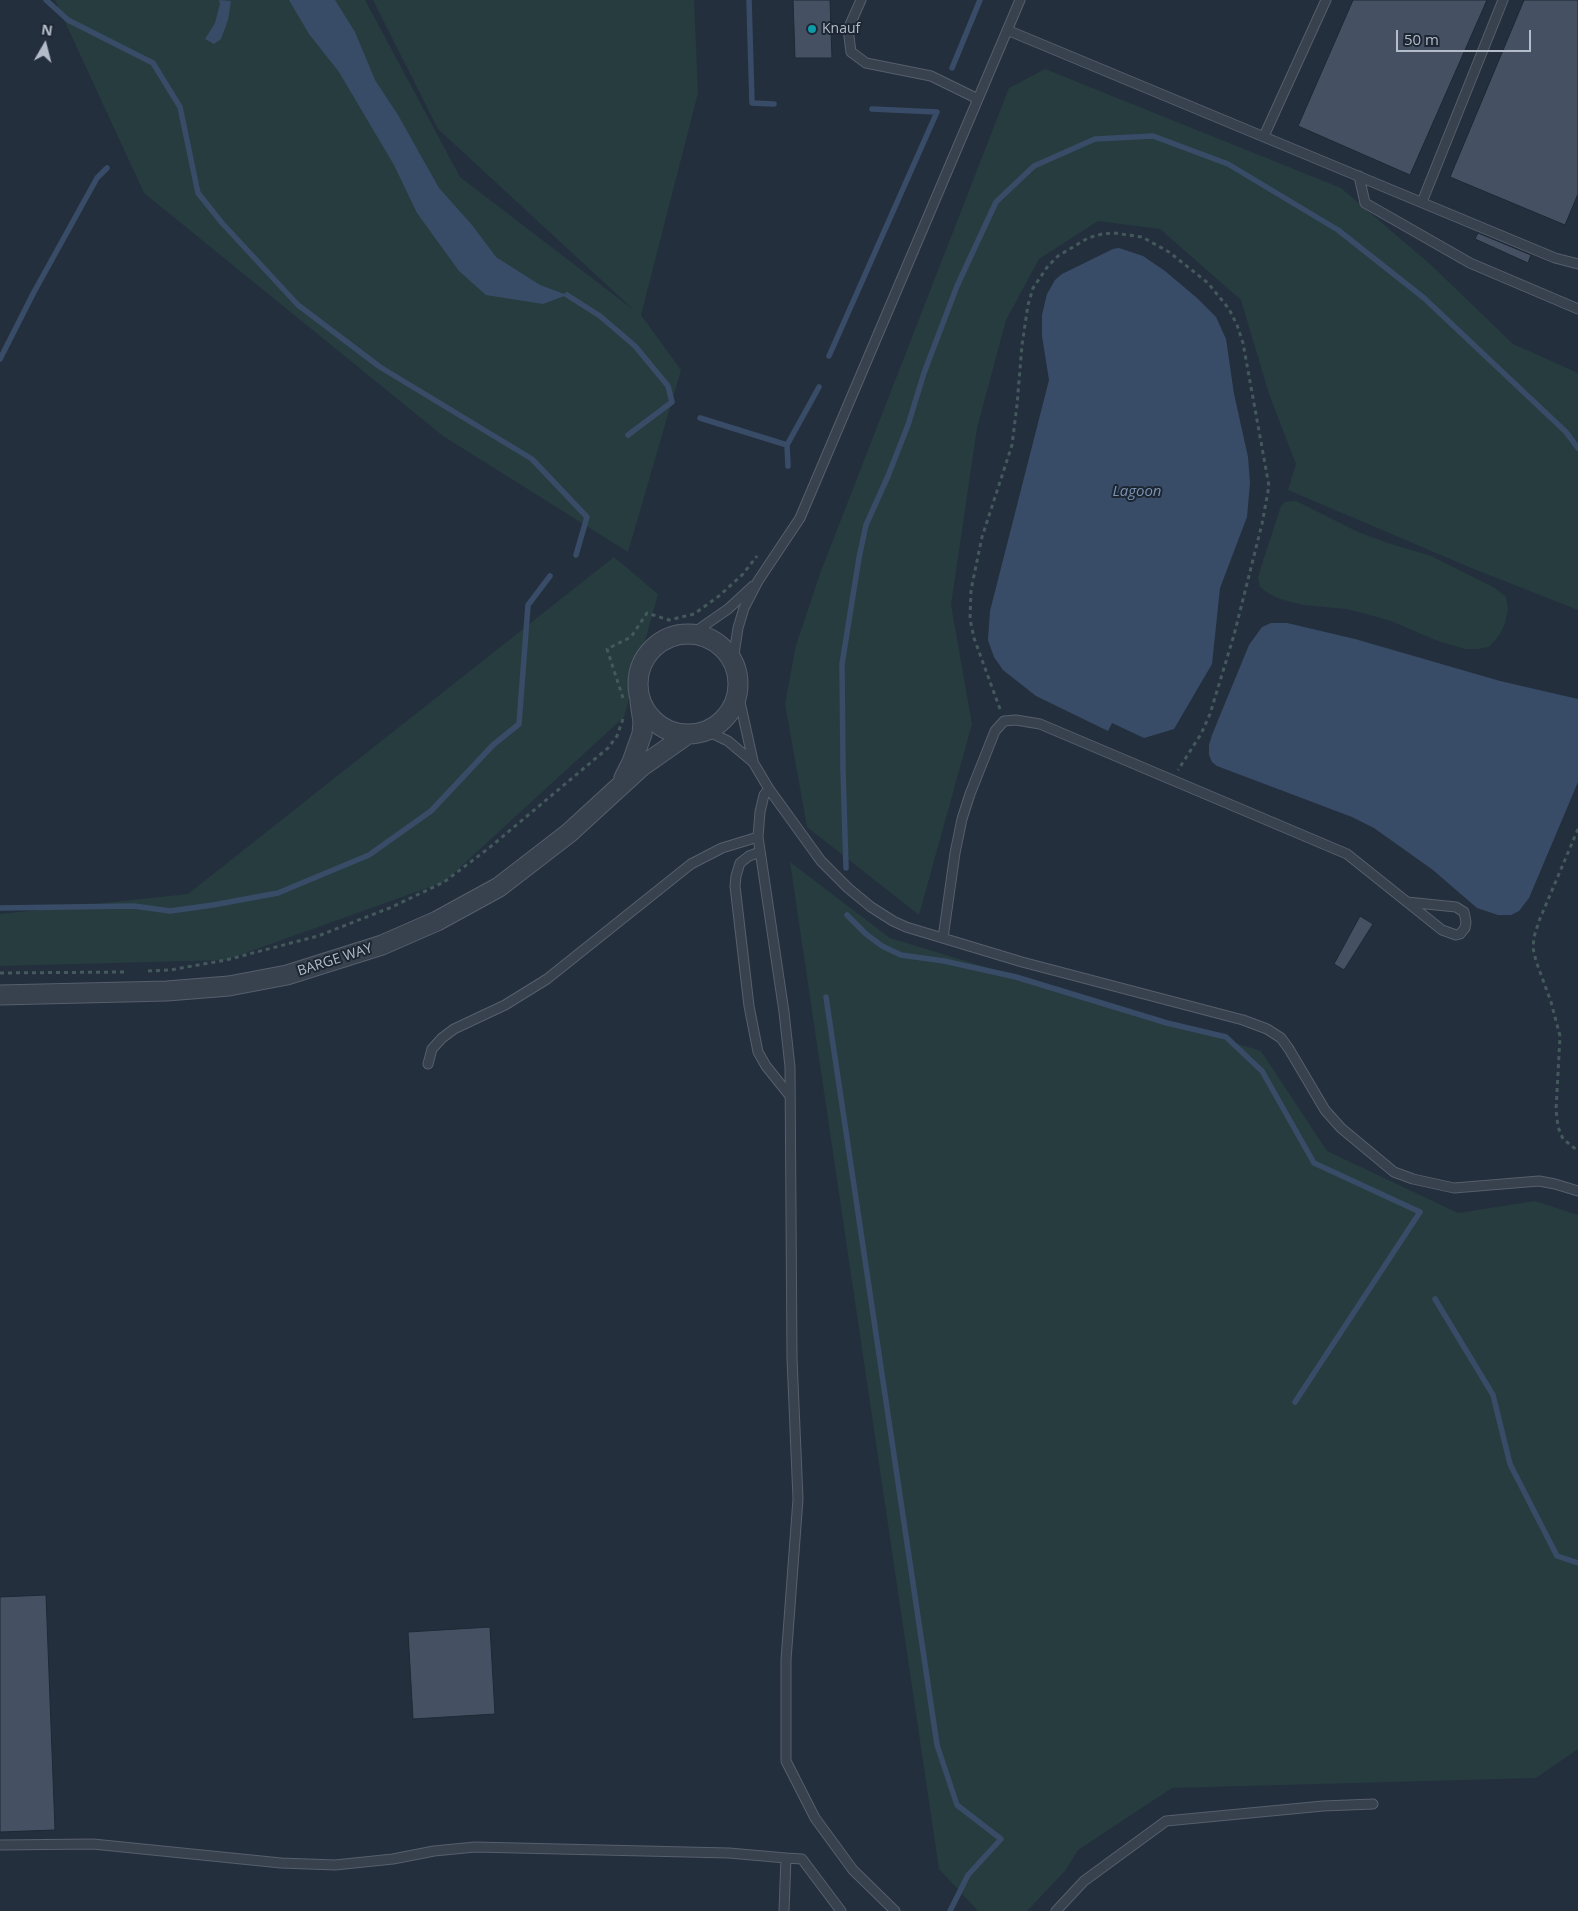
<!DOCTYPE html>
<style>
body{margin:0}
#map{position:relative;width:1578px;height:1911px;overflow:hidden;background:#242f3e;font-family:"Open Sans",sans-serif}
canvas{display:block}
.north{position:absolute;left:20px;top:20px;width:50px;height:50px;-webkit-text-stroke:4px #1d2633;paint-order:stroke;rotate:8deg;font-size:14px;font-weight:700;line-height:20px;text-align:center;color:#b4bcc9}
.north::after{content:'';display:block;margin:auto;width:18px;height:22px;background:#b4bcc9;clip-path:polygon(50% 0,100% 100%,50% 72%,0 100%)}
.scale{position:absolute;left:1396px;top:30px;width:135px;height:22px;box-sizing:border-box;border:2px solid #b4bcc9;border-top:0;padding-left:6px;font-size:15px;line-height:18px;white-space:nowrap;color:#b4bcc9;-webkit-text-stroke:4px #1d2633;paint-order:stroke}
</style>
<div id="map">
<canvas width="1578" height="1911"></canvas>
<div class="north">N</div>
<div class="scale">50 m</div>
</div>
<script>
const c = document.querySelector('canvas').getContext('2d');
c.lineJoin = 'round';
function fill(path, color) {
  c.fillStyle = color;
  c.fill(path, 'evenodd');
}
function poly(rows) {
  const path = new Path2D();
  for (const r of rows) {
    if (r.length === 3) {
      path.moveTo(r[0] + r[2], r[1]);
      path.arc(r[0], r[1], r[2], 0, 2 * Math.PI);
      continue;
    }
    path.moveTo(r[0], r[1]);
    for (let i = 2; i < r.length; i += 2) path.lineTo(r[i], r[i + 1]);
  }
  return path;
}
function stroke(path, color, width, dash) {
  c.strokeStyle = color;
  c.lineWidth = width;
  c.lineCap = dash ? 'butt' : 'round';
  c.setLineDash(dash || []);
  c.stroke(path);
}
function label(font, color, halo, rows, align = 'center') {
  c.font = font + ' "Open Sans",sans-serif';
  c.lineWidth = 4;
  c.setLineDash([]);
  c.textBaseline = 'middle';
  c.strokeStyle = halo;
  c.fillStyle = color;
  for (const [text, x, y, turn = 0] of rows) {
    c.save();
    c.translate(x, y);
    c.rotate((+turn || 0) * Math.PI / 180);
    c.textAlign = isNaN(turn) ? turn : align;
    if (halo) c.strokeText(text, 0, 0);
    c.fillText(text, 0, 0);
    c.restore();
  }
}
fill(poly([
 [55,0,365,0,460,177,635,311,438,129,373,0,694,0,698,93,641,315,681,370,628,552,443,436,144,193],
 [1045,69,1341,188,1430,264,1513,344,1578,373,1578,610,1469,567,1288,490,1296,464,1269,394,1241,300,1160,229,1098,221,1039,259,1006,320,977,428,951,605,972,724,919,915,807,827,785,704,796,645,821,571,1009,88],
 [1296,501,1358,532,1391,544,1431,556,1495,588,1506,597,1508,610,1505,623,1500,634,1489,647,1477,649,1465,649,1438,641,1391,621,1366,614,1346,609,1303,605,1280,599,1268,593,1260,587,1258,578,1263,561,1281,506,1285,502],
 [614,557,658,594,624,717,444,882,226,960,0,966,0,914,188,894],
 [790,862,890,938,1261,1051,1327,1151,1458,1213,1535,1201,1578,1215,1578,1749,1536,1778,1172,1788,1078,1850,1065,1871,1027,1911,978,1911,939,1869]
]), '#263c3f');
fill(poly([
 [219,0,231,1,228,20,221,39,214,44,205,39,215,23,220,4],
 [289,0,335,0,355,32,375,80,398,115,439,188,472,225,496,257,540,285,567,295,543,304,486,295,459,271,417,213,394,165,339,72,309,34],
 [1119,248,1143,256,1165,271,1197,298,1216,317,1226,339,1234,394,1248,457,1250,483,1247,517,1220,588,1212,664,1174,729,1144,738,1112,723,1108,731,1036,696,1003,670,994,657,988,640,990,611,1049,380,1042,336,1042,315,1047,294,1055,280,1062,274,1113,249],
 [1271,623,1287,623,1355,639,1500,681,1578,699,1578,782,1529,898,1519,911,1511,915,1498,915,1477,908,1433,870,1374,828,1352,817,1217,766,1212,762,1209,755,1209,745,1212,735,1249,645,1262,627]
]), '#394c67');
stroke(poly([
 [46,0,68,20,153,63,180,107,198,193,222,223,298,305,380,367,532,459,587,517,576,555],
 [749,0,752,103,774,104],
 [952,68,980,0],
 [567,295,600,316,635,346,668,386,672,402,628,435],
 [829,356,937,112,872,109],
 [0,359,34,292,97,178,107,168],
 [700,418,787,445,819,387],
 [787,445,788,466],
 [846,868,843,770,842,664,859,558,866,525,888,476,908,425,924,373,957,286,996,202,1034,166,1095,139,1153,136,1228,164,1338,230,1424,298,1566,432,1578,448],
 [0,908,134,906,170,911,213,905,278,893,369,855,431,811,493,745,519,724,528,605,550,576],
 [847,915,866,934,882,946,901,955,944,961,1016,977,1167,1023,1226,1037,1262,1071,1314,1163,1420,1212,1295,1402],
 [826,997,937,1745,957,1805,1001,1839,968,1875,950,1911],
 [1435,1299,1493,1395,1510,1464,1557,1556,1578,1563]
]), '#394c67', 5.5);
const building = poly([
 [793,0,830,0,832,58,795,58,793,0],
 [1353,0,1487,0,1410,175,1298,126,1353,0],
 [1524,0,1578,0,1578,194,1565,225,1450,177,1524,0],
 [1478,233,1531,255,1528,263,1475,239,1478,233],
 [1360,916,1373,924,1344,970,1334,964,1360,916],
 [46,1595,55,1830,0,1832,0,1597,46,1595],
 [490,1627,495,1714,413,1719,408,1632,490,1627]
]);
fill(building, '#455162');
stroke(building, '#1f2835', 1);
const lane = poly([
 [861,0,848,29,851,52,866,63,931,76,978,99],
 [1007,30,1555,258,1578,264],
 [1264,136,1326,0],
 [1359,176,1365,203,1470,263,1578,309],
 [1422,202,1503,0],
 [692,634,728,609,753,586],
 [733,661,738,628,744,608,758,581,800,518,1020,0],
 [738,693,753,761],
 [707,731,728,741,753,762,769,789,821,861,848,888,871,907,893,921,906,927,1022,962,1243,1020,1267,1029,1281,1038,1289,1049,1325,1110,1341,1128,1394,1172,1413,1179,1454,1188,1539,1181,1555,1184,1578,1191],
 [769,789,764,795,760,812,758,837,784,1012,790,1067,792,1358,798,1499,786,1660,786,1761,815,1818,853,1870,895,1911],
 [760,852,749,856,740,863,736,876,735,886,749,1006,758,1052,766,1066,790,1096],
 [943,938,955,853,962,819,970,794,995,731,1004,721,1016,720,1040,724,1347,854,1442,930,1456,935,1460,934,1465,928,1466,922,1464,912,1456,907,1407,902],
 [428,1064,432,1049,442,1038,454,1029,505,1005,547,979,691,864,722,848,758,837],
 [0,1845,93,1844,281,1863,335,1865,393,1859,434,1851,475,1847,729,1853,786,1858],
 [784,1911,786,1858,802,1859,841,1911],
 [1056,1911,1084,1881,1166,1821,1323,1806,1373,1804]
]);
const street = poly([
 [688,684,50],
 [624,778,632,762,642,734,643,722,640,702],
 [0,995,167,991,229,986,287,975,382,945,437,921,499,887,569,833,641,767,688,734]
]);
stroke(lane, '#565f6c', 11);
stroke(street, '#565f6c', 21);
stroke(poly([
 [623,698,607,649,631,637,647,613,669,620,694,614,719,596,743,574,757,556],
 [1000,709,974,638,970,619,971,590,982,537,1012,445,1017,405,1022,345,1028,305,1033,288,1048,266,1058,256,1088,238,1102,234,1114,233,1142,237,1169,252,1208,283,1229,309,1237,325,1243,343,1269,486,1262,524,1234,635,1210,714,1201,734,1178,770],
 [1578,829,1539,921,1534,937,1533,948,1536,961,1551,1002,1560,1036,1556,1110,1558,1127,1563,1139,1578,1151],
 [148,971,170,970,226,960,318,936,392,907,444,882,489,848,608,748,617,736,623,719],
 [0,973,124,972]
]), '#44595c', 3, [4, 4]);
stroke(lane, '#38414e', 9);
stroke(street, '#38414e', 19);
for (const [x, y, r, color] of [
 [812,29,5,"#0f9aa8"]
]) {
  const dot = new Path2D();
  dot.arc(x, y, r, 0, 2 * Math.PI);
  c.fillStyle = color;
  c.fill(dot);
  stroke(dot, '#1d2633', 2);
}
label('14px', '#b4bcc9', '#1d2633', [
 ["Knauf",822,29]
], 'left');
label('14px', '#b4bcc9', '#1d2633', [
 ["BARGE WAY",335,960,-18]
]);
label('italic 15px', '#7c92b1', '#1d2633', [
 ["Lagoon",1137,492]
]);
</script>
